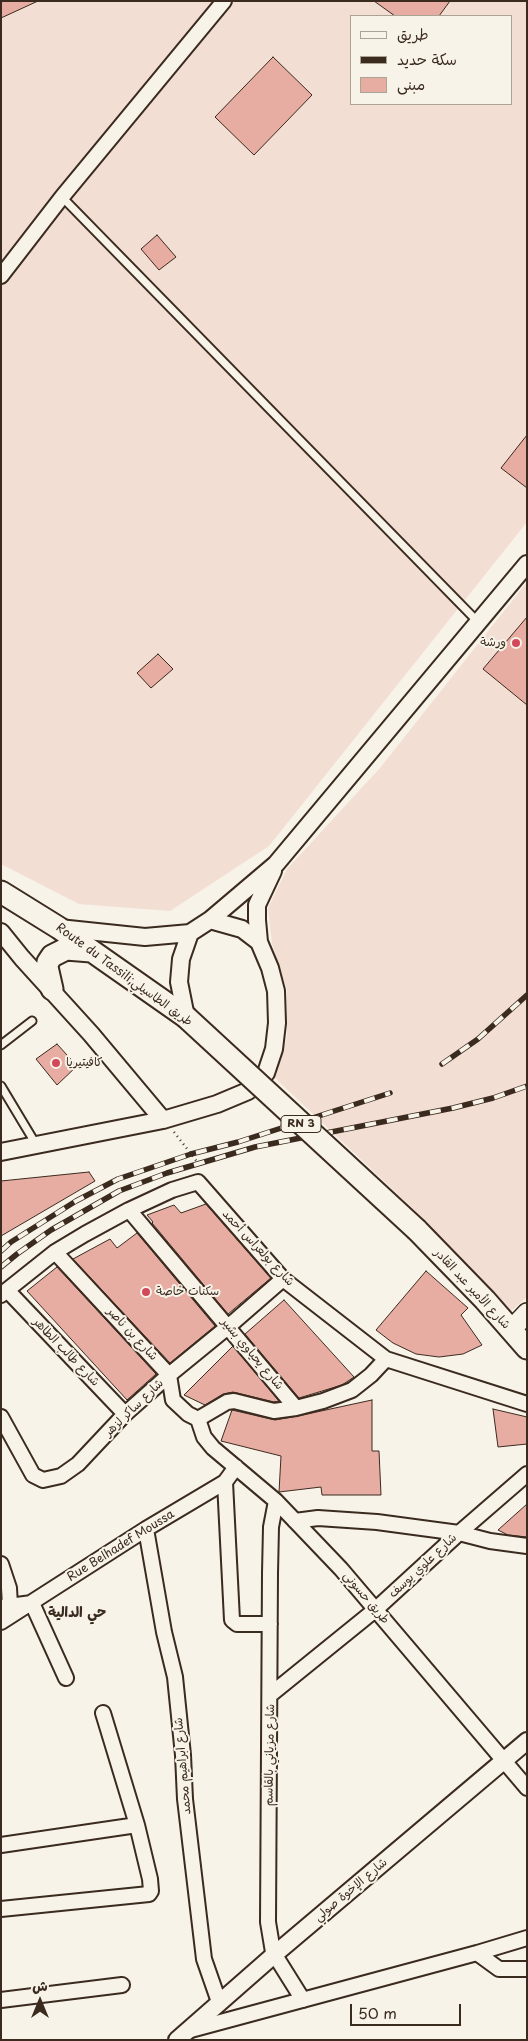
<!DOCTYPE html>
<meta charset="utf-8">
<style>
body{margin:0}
#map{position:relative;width:528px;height:2041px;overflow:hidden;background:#f7f3e8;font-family:"Playpen Sans","Playpen Sans Arabic",sans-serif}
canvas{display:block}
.frame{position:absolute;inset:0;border:2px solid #3b2a1e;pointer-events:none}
.legend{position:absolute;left:350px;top:15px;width:162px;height:90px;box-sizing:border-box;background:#f7f3e8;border:1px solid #aca397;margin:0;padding:6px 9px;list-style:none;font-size:15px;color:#3b2a1e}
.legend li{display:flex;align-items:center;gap:10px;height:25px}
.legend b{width:25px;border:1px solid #aca397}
.north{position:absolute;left:15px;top:1976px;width:50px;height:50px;-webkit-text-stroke:4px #f7f3e8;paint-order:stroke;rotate:0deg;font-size:14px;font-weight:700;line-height:20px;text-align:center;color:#3b2a1e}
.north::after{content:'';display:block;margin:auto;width:18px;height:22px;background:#3b2a1e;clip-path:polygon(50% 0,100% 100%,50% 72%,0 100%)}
.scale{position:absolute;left:350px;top:2004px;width:111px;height:22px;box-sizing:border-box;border:2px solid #3b2a1e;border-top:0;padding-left:6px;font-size:15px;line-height:18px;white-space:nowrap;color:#3b2a1e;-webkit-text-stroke:4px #f7f3e8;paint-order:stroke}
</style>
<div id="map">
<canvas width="528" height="2041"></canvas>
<div class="frame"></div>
<ul class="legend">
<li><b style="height:6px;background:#f7f3e8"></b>طريق</li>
<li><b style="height:6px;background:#3b2a1e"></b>سكة حديد</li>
<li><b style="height:14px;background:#e7ada3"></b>مبنى</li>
</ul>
<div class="north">ش</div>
<div class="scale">50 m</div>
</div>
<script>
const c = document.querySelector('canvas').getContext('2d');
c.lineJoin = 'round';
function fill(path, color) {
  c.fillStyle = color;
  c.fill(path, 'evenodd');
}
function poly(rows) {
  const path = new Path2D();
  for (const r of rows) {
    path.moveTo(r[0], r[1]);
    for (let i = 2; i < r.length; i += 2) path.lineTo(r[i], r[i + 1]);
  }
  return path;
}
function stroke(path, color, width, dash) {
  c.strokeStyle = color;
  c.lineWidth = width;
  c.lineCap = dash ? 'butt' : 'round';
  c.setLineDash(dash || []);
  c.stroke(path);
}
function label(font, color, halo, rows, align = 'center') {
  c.font = font + ' "Playpen Sans","Playpen Sans Arabic",sans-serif';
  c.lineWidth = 4;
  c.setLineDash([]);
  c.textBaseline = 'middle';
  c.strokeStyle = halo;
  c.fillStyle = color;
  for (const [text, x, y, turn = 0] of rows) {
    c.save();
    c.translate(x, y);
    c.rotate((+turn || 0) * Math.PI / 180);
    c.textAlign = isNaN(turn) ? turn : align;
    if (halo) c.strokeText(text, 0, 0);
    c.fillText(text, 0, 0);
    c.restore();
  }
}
fill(poly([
 [1,1,527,1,527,522,269,846,170,911,79,904,1,864],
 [352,16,512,16,512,104,352,104],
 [527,582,527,1297,510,1312,426,1221,275,1078,287,1036,287,990,272,944,268,908,287,869,380,768]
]), '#f2ded3');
const building = poly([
 [1,1,38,1,1,18,1,1],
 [374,1,450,1,439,16,395,16,374,1],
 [273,57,312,95,254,155,215,117,273,57],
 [157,235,176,257,159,270,141,249,157,235],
 [527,435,527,488,501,468,527,435],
 [527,617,527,705,483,669,527,617],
 [158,654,173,669,151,688,137,673,158,654],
 [57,1044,77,1066,57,1085,36,1059,57,1044],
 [89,1172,95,1181,1,1236,1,1181,89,1172],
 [206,1204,271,1278,228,1314,152,1223,153,1222,147,1215,174,1205,181,1213,206,1204],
 [137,1233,215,1326,170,1363,73,1259,110,1239,117,1248,137,1233],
 [57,1267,156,1374,127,1400,27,1291,57,1267],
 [426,1271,468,1308,461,1315,482,1345,463,1354,439,1357,416,1354,393,1343,376,1330,426,1271],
 [284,1300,354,1377,342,1385,299,1398,245,1334,284,1300],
 [233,1346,279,1401,274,1402,233,1392,223,1394,205,1405,184,1395,233,1346],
 [372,1400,372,1451,379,1451,381,1495,322,1495,321,1487,279,1492,281,1456,221,1441,232,1410,275,1420,298,1416,372,1400],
 [493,1409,527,1417,527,1444,498,1447,493,1409],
 [527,1504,527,1537,508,1535,498,1530,527,1504]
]);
fill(building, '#e7ada3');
stroke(building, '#3b2a1e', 1);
const service = poly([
 [62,197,478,622],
 [1,1045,32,1021],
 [1,1086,37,1146]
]);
const minor = poly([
 [1,276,62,197,224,1],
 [129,1210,296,1408],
 [55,1252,169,1375,173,1400,188,1414,198,1419],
 [7,1290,125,1414],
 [1,1295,55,1252,85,1234,129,1210,172,1190,198,1182,283,1279,386,1359,527,1404],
 [1,1417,33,1475,43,1480,61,1476,78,1464,125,1414,169,1375,229,1326,283,1279],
 [198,1419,204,1437,213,1448,276,1501,341,1569,527,1788],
 [198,1419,227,1402,234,1401,274,1411,296,1408,323,1401,352,1390,371,1375,386,1359],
 [225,1482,232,1620,237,1624,270,1624],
 [276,1501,271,1527,270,1573,268,1922,273,1952,303,2000],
 [295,1521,318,1518,377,1522,459,1533,490,1541,527,1546],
 [146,1529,164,1632,175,1677,183,1755,185,1799,204,1959,219,2002],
 [1,1564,9,1588,10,1606],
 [1,1607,32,1603,66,1678],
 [1,1622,146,1529,225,1482,236,1467],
 [270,1695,375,1610,459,1533,527,1474],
 [1,1845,137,1825],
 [1,1909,149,1894,151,1891,150,1879,137,1825,103,1713],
 [477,1953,499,1969,527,1969],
 [1,2000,122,1985],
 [187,2031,477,1953,527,1938]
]);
const tertiary = poly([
 [210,920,242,929,259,942],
 [59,928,145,937,190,933,210,920,276,864,527,564],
 [1,932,22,958,91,1034,163,1120],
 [186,1017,179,982,181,959,190,933],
 [1,1152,163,1120,217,1104,248,1091,266,1073,274,1049,277,1023,276,991,270,968,259,942,257,920,257,905,273,871],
 [177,2040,275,1954,527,1741]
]);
const secondary = poly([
 [511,1330,527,1313]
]);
const primary = poly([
 [1,892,59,928,186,1017],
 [52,989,47,967,48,962,52,956,66,949,91,951],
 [417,1230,485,1300,527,1348]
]);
stroke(service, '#3b2a1e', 11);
stroke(minor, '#3b2a1e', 18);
stroke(tertiary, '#3b2a1e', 20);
stroke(secondary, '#3b2a1e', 22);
stroke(primary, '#3b2a1e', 25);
stroke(poly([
 [174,1132,198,1163,198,1168]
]), '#3b2a1e', 2.5, [1, 4]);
stroke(service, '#f7f3e8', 7);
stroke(minor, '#f7f3e8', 14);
stroke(tertiary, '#f7f3e8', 16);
stroke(secondary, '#f7f3e8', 19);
stroke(primary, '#f7f3e8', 21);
const rail = poly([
 [442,1064,478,1039,527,995],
 [1,1251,11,1242,76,1201,118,1179,191,1154,238,1142,390,1093],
 [1,1267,17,1254,51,1230,119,1191,167,1173,255,1147,453,1108,493,1098,527,1086]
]);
stroke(rail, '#3b2a1e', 5.5);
stroke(rail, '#f7f3e8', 4, [11]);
const primaryBridge = poly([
 [186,1017,417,1230]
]);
stroke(primaryBridge, '#3b2a1e', 25, []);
stroke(primaryBridge, '#f7f3e8', 21);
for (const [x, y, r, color] of [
 [516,643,5,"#d1495b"],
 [56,1063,5,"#d1495b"],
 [146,1292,5,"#d1495b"]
]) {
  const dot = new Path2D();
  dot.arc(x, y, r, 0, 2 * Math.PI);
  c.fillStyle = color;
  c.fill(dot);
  stroke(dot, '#f7f3e8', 2);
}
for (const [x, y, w] of [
 [301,1124,40]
]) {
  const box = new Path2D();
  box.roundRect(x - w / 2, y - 8.5, w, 17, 4);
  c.fillStyle = '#f7f3e8';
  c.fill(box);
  stroke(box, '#3b2a1e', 1);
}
label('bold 11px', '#3b2a1e', null, [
 ["RN 3",301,1124]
]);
label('12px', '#3b2a1e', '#f7f3e8', [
 ["ورشة",506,643,"right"],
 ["كافيتيريا",66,1063],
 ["سكنات خاصة",156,1292]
], 'left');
label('12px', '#3b2a1e', '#f7f3e8', [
 ["Route du Tassili;طريق الطاسيلي",124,975,36],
 ["شارع بولعراس أحمد",258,1248,47],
 ["شارع الأمير عبد القادر",472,1289,47],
 ["شارع بن ناصر",132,1334,47],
 ["شارع طالب الطاهر",66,1352,46],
 ["شارع يحياوي بشير",252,1354,50],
 ["شارع ساكر لزهر",134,1408,-44],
 ["Rue Belhadef Moussa",121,1546,-32],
 ["شارع علوي يوسف",423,1566,-43],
 ["طريق حسوني",366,1598,50],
 ["شارع مزياني بالقاسم",270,1755,-89],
 ["شارع ابراهيم محمد",183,1766,-95],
 ["شارع الإخوة صولي",351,1890,-40]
]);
label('bold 14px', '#3b2a1e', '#f7f3e8', [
 ["حي الدالية",77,1613]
]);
</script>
